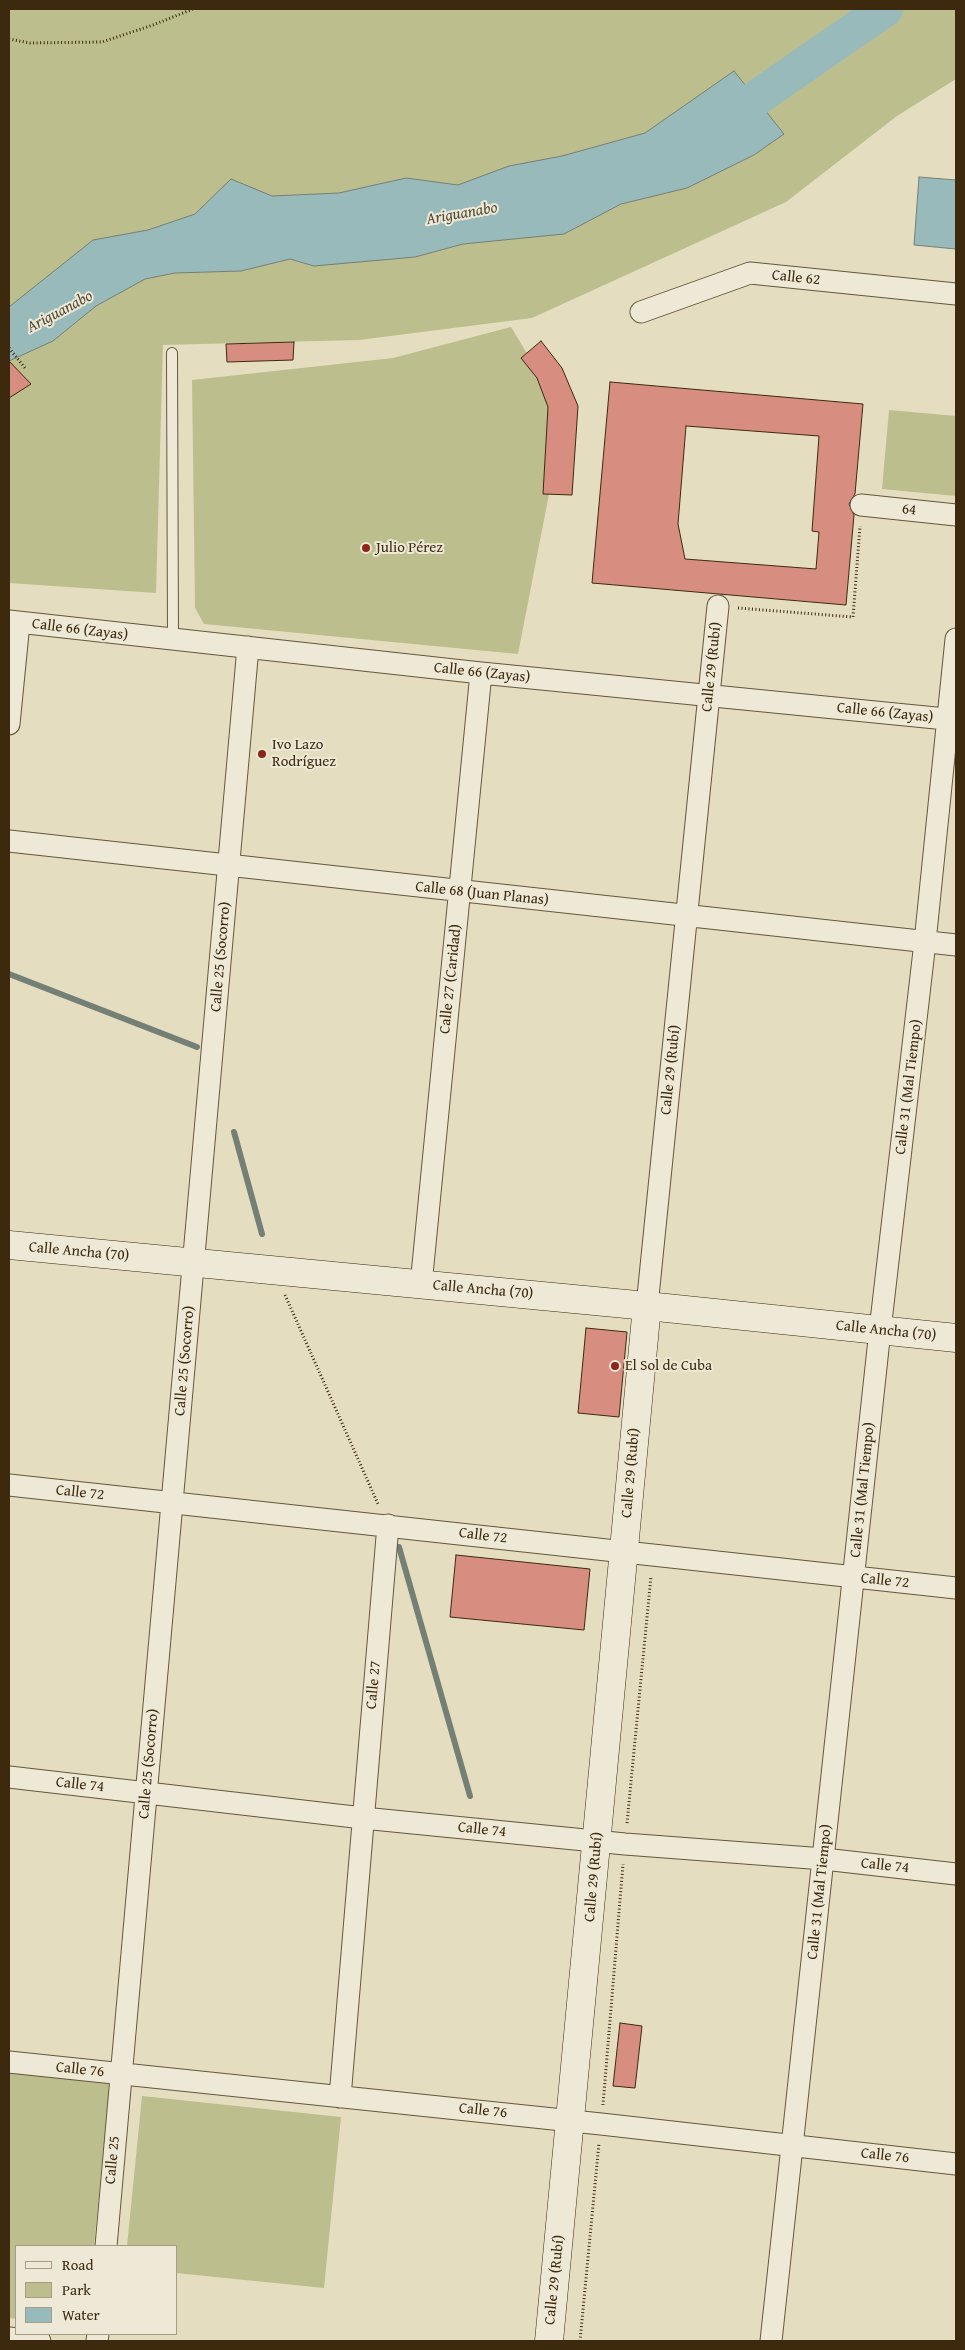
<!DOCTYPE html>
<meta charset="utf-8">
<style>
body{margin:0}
#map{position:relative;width:965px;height:2350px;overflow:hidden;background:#e5ddc0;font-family:"Gentium Book Plus",serif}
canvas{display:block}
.frame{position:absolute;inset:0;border:10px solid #3c290e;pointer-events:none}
.legend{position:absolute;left:15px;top:2245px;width:162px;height:90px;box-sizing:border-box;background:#eee9d6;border:1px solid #a79c86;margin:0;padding:6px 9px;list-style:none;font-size:15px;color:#3c290e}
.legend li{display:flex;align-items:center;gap:10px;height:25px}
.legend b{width:25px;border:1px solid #a79c86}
</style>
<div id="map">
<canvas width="965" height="2350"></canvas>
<div class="frame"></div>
<ul class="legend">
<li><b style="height:6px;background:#eee9d6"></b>Road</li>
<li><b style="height:14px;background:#bcbf8d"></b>Park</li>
<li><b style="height:14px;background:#99babb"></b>Water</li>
</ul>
</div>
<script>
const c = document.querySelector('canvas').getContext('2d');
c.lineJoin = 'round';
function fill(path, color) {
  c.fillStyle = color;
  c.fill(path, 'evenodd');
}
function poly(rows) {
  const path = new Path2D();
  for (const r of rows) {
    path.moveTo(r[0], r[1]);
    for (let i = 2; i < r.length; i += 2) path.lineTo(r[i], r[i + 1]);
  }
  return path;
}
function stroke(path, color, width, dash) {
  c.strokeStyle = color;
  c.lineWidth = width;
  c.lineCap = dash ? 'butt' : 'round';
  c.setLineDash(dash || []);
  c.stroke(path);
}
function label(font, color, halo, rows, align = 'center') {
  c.font = font + ' "Gentium Book Plus",serif';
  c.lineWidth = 4;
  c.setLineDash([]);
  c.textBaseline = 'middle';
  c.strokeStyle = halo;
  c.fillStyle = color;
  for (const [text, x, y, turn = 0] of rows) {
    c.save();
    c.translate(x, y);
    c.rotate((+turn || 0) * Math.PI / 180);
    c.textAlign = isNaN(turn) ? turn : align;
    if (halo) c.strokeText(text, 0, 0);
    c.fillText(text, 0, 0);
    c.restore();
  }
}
fill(poly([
 [9,9,956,9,956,79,897,116,786,202,532,318,359,340,163,345,156,593,9,583],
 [511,327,554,398,550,489,518,654,204,624,195,608,192,380,393,358],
 [889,410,956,416,956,496,882,489],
 [9,2073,110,2083,94,2246,16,2246,16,2319,9,2318],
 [142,2096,341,2117,324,2288,176,2273,176,2246,127,2246]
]), '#bcbf8d');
const water = poly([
 [734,71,784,134,754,155,687,188,621,204,564,234,463,244,415,257,314,266,290,259,241,271,175,273,145,279,96,306,53,341,9,361,9,307,93,240,148,230,195,214,231,179,272,196,339,193,406,178,458,185,509,166,562,156,645,133,734,71],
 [919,177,956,180,956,249,914,245,919,177]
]);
fill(water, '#99babb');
stroke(water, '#748076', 1);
stroke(poly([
 [9,974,197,1047],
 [234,1132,262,1234],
 [399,1547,470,1796]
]), '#748076', 6);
stroke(poly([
 [712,124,755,99,885,9]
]), '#99babb', 36);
const building = poly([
 [541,341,562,368,578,406,572,495,543,494,548,407,537,378,521,358,541,341],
 [294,342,293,360,227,362,226,344,294,342],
 [9,361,31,384,9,398,9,361],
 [610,382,863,404,855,494,849,504,854,515,846,605,592,583,610,382],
 [686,426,819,436,812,531,819,532,816,569,685,559,678,524,686,426],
 [586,1328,627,1332,619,1417,578,1413,586,1328],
 [456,1555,590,1569,584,1630,450,1617,456,1555],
 [620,2023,642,2026,635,2088,613,2086,620,2023]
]);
fill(building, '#d78e81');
stroke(building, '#3c290e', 1);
const lane = poly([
 [172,353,173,640]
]);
const street = poly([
 [641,312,750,273,956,294],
 [861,505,956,515],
 [9,621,481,673,956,720],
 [9,724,19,623],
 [9,841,956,945],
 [421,1285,481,673],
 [647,1306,718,606],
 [9,1485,956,1588],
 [9,1777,363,1818,625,1844,824,1859,956,1874],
 [9,2062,601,2124,956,2164],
 [340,2097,388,1525],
 [106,2246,248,647],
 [9,2338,40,2341],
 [97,2341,98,2334],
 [771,2341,880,1330,925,942,956,639]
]);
const secondary = poly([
 [9,1245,647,1306,956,1338],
 [549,2341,647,1306]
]);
stroke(lane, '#66563a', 12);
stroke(street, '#66563a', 23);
stroke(secondary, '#3c290e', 29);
stroke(poly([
 [9,39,30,43,102,42,153,25,193,9],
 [9,348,25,368],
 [738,608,853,617,860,526],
 [285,1295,378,1504],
 [627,1823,651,1576],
 [603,2105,623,1864],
 [580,2341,599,2143]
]), '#3c290e', 3, [1, 2.5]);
stroke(lane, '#eee9d6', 10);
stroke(street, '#eee9d6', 21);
stroke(secondary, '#eee9d6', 28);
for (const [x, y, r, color] of [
 [366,548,5,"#8f2418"],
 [262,754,5,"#8f2418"],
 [615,1366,5,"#8f2418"]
]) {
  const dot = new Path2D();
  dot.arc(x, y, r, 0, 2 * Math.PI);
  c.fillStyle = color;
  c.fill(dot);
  stroke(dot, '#eee9d6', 2);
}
label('15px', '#3c290e', '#eee9d6', [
 ["Calle 62",796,278,6],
 ["64",909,510,6],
 ["Calle 66 (Zayas)",80,630,7],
 ["Calle 29 (Rubí)",712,667,-84],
 ["Calle 66 (Zayas)",482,673,6],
 ["Calle 66 (Zayas)",885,713,6],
 ["Calle 68 (Juan Planas)",482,894,6],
 ["Calle 25 (Socorro)",221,957,-85],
 ["Calle 27 (Caridad)",451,979,-84],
 ["Calle 29 (Rubí)",671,1070,-84],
 ["Calle 31 (Mal Tiempo)",909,1087,-83],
 ["Calle Ancha (70)",79,1252,5],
 ["Calle Ancha (70)",483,1290,5],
 ["Calle Ancha (70)",886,1331,6],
 ["Calle 25 (Socorro)",185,1361,-85],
 ["Calle 29 (Rubí)",631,1473,-85],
 ["Calle 31 (Mal Tiempo)",863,1490,-84],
 ["Calle 72",80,1493,6],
 ["Calle 72",483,1536,7],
 ["Calle 72",885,1581,6],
 ["Calle 27",374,1685,-85],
 ["Calle 25 (Socorro)",149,1764,-85],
 ["Calle 74",80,1785,6],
 ["Calle 74",482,1830,6],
 ["Calle 74",885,1866,6],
 ["Calle 29 (Rubí)",594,1877,-85],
 ["Calle 31 (Mal Tiempo)",820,1892,-84],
 ["Calle 76",80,2070,6],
 ["Calle 76",483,2111,6],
 ["Calle 76",885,2156,6],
 ["Calle 25",113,2160,-85],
 ["Calle 29 (Rubí)",555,2280,-84]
]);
label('15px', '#3c290e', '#eee9d6', [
 ["Julio Pérez",376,548],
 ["Ivo Lazo",272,745],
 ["Rodríguez",272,762],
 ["El Sol de Cuba",625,1366]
], 'left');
label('italic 16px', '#534d39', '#eee9d6', [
 ["Ariguanabo",462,214,-10],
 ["Ariguanabo",60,312,-28]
]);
</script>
